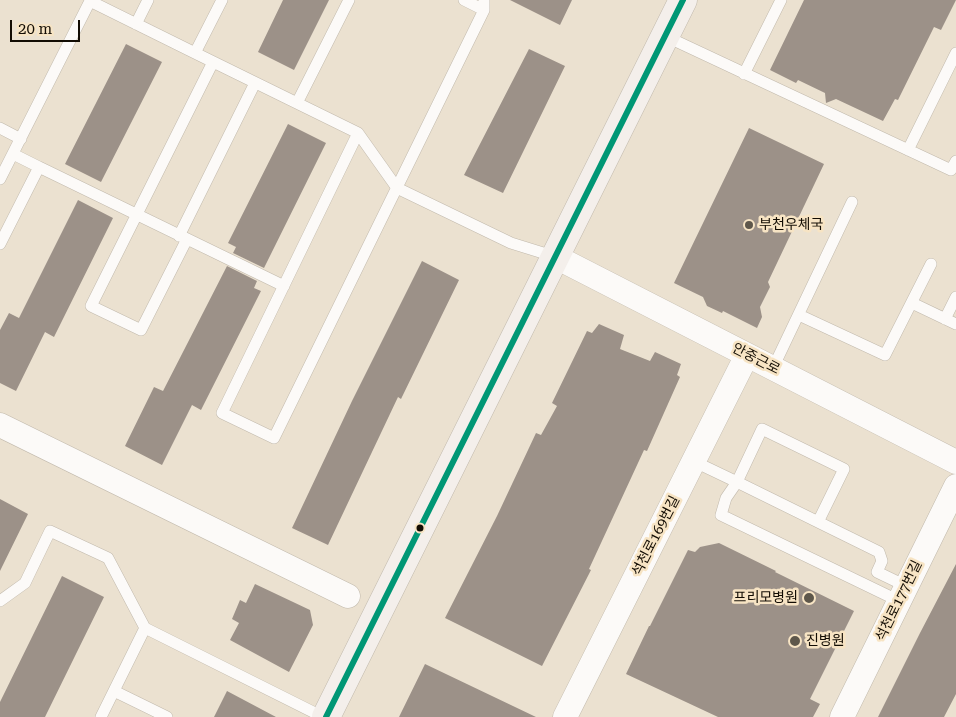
<!DOCTYPE html>
<meta charset="utf-8">
<style>
body{margin:0}
#map{position:relative;width:956px;height:717px;overflow:hidden;background:#ebe1d0;font-family:"Roboto Serif",serif}
canvas{display:block}
.scale{position:absolute;left:10px;top:20px;width:70px;height:22px;box-sizing:border-box;border:2px solid #120c03;border-top:0;padding-left:6px;font-size:15px;line-height:18px;white-space:nowrap;color:#120c03;-webkit-text-stroke:4px #f7e4c4;paint-order:stroke}
</style>
<div id="map">
<canvas width="956" height="717"></canvas>
<div class="scale">20 m</div>
</div>
<script>
const c = document.querySelector('canvas').getContext('2d');
c.lineJoin = 'round';
function fill(path, color) {
  c.fillStyle = color;
  c.fill(path, 'evenodd');
}
function poly(rows) {
  const path = new Path2D();
  for (const r of rows) {
    path.moveTo(r[0], r[1]);
    for (let i = 2; i < r.length; i += 2) path.lineTo(r[i], r[i + 1]);
  }
  return path;
}
function stroke(path, color, width, dash) {
  c.strokeStyle = color;
  c.lineWidth = width;
  c.lineCap = dash ? 'butt' : 'round';
  c.setLineDash(dash || []);
  c.stroke(path);
}
function label(font, color, halo, rows, align = 'center') {
  c.font = font + ' "Roboto Serif","Noto Sans KR",serif';
  c.lineWidth = 5;
  c.setLineDash([]);
  c.textBaseline = 'middle';
  c.strokeStyle = halo;
  c.fillStyle = color;
  for (const [text, x, y, turn = 0] of rows) {
    c.save();
    c.translate(x, y);
    c.rotate((+turn || 0) * Math.PI / 180);
    c.textAlign = isNaN(turn) ? turn : align;
    if (halo) c.strokeText(text, 0, 0);
    c.fillText(text, 0, 0);
    c.restore();
  }
}
fill(poly([
 [283,0,329,0,294,70,258,52],
 [510,0,572,0,560,25],
 [804,0,956,0,941,30,934,27,898,100,895,99,883,121,836,99,826,103,825,93,798,80,796,83,770,70],
 [126,44,162,62,101,182,65,164],
 [529,49,565,66,503,193,464,175],
 [288,124,326,143,264,268,233,253,236,247,228,243],
 [749,128,824,164,768,282,770,287,760,307,762,317,757,328,723,311,722,313,707,306,703,297,674,283],
 [78,200,113,218,54,337,45,332,16,391,0,383,0,330,9,313,19,318],
 [422,261,459,280,401,399,398,397,328,545,292,528,352,401],
 [227,266,257,281,254,288,261,291,201,410,192,405,162,465,125,446,154,387,163,391],
 [599,324,624,335,620,349,650,361,655,352,681,364,677,375,680,377,647,451,644,450,589,569,591,570,542,666,445,618,497,516,536,433,541,435,557,406,552,403,587,331,592,333],
 [0,499,28,514,0,571],
 [719,543,776,571,775,572,854,611,810,699,820,704,813,717,718,717,626,674,649,626,650,626,688,550,695,552,700,547],
 [956,564,956,694,944,717,878,717,920,633],
 [62,576,104,597,45,717,0,717,0,702],
 [255,584,310,610,313,625,289,672,230,640,239,623,232,619,240,600,246,603],
 [425,664,536,717,399,717],
 [227,691,276,717,214,717]
]), '#9c9188');
const lane = poly([
 [222,0,195,53,358,133,397,188,511,243,556,257],
 [464,0,484,10],
 [136,24,148,0],
 [665,36,951,170,956,161],
 [744,74,781,0],
 [297,103,349,0],
 [0,128,21,139],
 [358,133,222,413,274,438,484,10,484,0],
 [908,150,956,53],
 [13,154,39,167],
 [0,179,90,1,195,53],
 [179,236,255,83],
 [187,239,141,330,91,306,213,62],
 [0,244,39,167,284,286],
 [912,303,956,324],
 [799,315,885,355,931,264],
 [945,319,956,297],
 [773,368,852,202],
 [693,461,737,482,762,429,844,469,818,522],
 [0,601,25,583,50,531,108,558,145,628],
 [899,601,721,515,726,498,737,482,879,552,882,561,877,572,906,586],
 [114,691,167,717],
 [101,717,145,628,323,717]
]);
const street = poly([
 [556,257,956,462],
 [0,425,348,596],
 [565,717,747,355],
 [842,717,956,486]
]);
const secondary = poly([
 [326,717,683,0]
]);
stroke(lane, '#c1b9ac', 12);
stroke(street, '#c1b9ac', 25);
stroke(secondary, '#c1b9ac', 29);
stroke(lane, '#fcfaf8', 11);
stroke(street, '#fcfaf8', 24);
stroke(secondary, '#f4efeb', 28);
stroke(poly([
 [326,717,683,0]
]), '#009775', 6);
for (const [x, y, r, color] of [
 [749,225,5,"#5e574b"],
 [420,528,4.5,"#120c03"],
 [809,598,6,"#5e574b"],
 [795,641,6,"#5e574b"]
]) {
  const dot = new Path2D();
  dot.arc(x, y, r, 0, 2 * Math.PI);
  c.fillStyle = color;
  c.fill(dot);
  stroke(dot, '#f7e4c4', 2);
}
label('14px', '#120c03', '#f7e4c4', [
 ["부천우체국",759,225],
 ["프리모병원",798,598,"right"],
 ["진병원",806,641]
], 'left');
label('14px', '#120c03', '#f7e4c4', [
 ["안중근로",756,359,27],
 ["석천로169번길",656,536,-63],
 ["석천로177번길",899,601,-64]
]);
</script>
